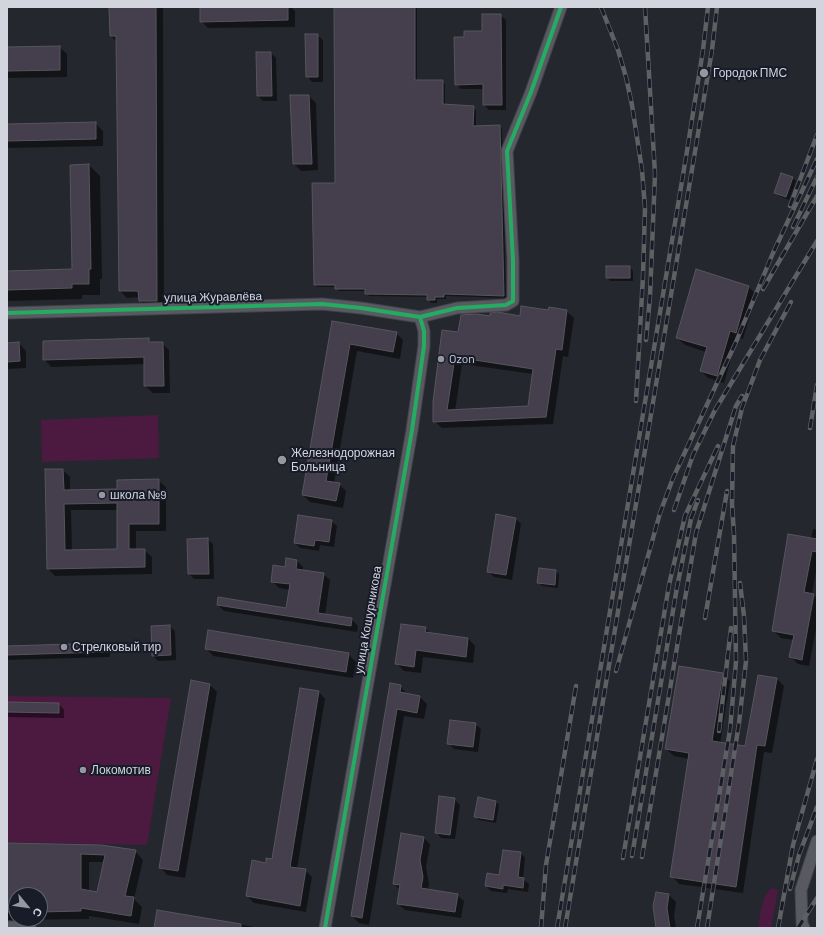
<!DOCTYPE html>
<meta charset="utf-8">
<style>
body{margin:0}
#map{position:relative;width:824px;height:935px;overflow:hidden;background:#25272e;font-family:Barlow,sans-serif}
canvas{display:block}
.frame{position:absolute;inset:0;border:8px solid #d2d5de;pointer-events:none}
.north{position:absolute;left:8px;top:887px;width:40px;height:40px;box-sizing:border-box;background:#181b28;border:1px solid #626571;border-radius:50%;rotate:119deg;font-size:11px;font-weight:700;line-height:16px;text-align:center;color:#d2d5de}
.north::after{content:'';display:block;margin:auto;width:14px;height:18px;background:#9598a0;clip-path:polygon(50% 0,100% 100%,50% 72%,0 100%)}
</style>
<div id="map">
<canvas width="824" height="935"></canvas>
<div class="frame"></div>
<div class="north">С</div>
</div>
<script>
const c = document.querySelector('canvas').getContext('2d');
c.lineJoin = 'round';
function fill(path, color) {
  c.fillStyle = color;
  c.fill(path, 'evenodd');
}
function poly(rows) {
  const path = new Path2D();
  for (const r of rows) {
    path.moveTo(r[0], r[1]);
    for (let i = 2; i < r.length; i += 2) path.lineTo(r[i], r[i + 1]);
  }
  return path;
}
function stroke(path, color, width, dash) {
  c.strokeStyle = color;
  c.lineWidth = width;
  c.lineCap = dash ? 'butt' : 'round';
  c.setLineDash(dash || []);
  c.stroke(path);
}
function label(font, color, halo, rows, align = 'center') {
  c.font = font + ' Barlow,sans-serif';
  c.lineWidth = 4;
  c.setLineDash([]);
  c.textBaseline = 'middle';
  c.strokeStyle = halo;
  c.fillStyle = color;
  for (const [text, x, y, turn = 0] of rows) {
    c.save();
    c.translate(x, y);
    c.rotate((+turn || 0) * Math.PI / 180);
    c.textAlign = isNaN(turn) ? turn : align;
    if (halo) c.strokeText(text, 0, 0);
    c.fillText(text, 0, 0);
    c.restore();
  }
}
fill(poly([
 [158,415,159,458,42,462,41,420],
 [7,696,171,698,147,845,7,842],
 [771,888,778,890,771,928,758,928,761,908,765,896]
]), '#4c1a41');
fill(poly([
 [110,7,163,7,164,308,147,308,140,301,140,297,127,298,120,291,117,42,111,36],
 [201,7,291,7,295,11,295,27,208,28,201,21],
 [335,7,417,7,417,81,442,81,445,84,445,105,473,107,476,110,476,127,499,126,502,128,506,298,446,296,446,299,437,299,437,303,431,303,428,297,369,296,366,291,339,291,336,287,317,287,315,285,336,184],
 [500,15,506,20,506,110,489,110,484,105,484,89,461,89,456,84,465,38,483,32],
 [317,35,323,40,323,82,312,82,307,76],
 [59,47,67,54,67,77,7,78,7,48],
 [271,53,276,58,277,101,263,101,258,96],
 [309,96,316,103,318,170,301,171,294,164],
 [95,123,103,131,103,146,7,148,7,125],
 [89,165,100,176,102,279,100,279,100,295,82,295,82,299,7,301,7,272,73,270],
 [793,178,796,181,789,200,779,196,775,193],
 [630,267,633,271,633,281,610,281,607,277],
 [749,287,756,295,743,339,737,338,724,383,708,378,701,371,706,352,685,345,677,338],
 [549,311,566,311,574,318,568,357,563,356,553,424,442,428,434,421,459,333,491,317,521,317],
 [462,364,533,374,529,407,455,411],
 [333,322,396,333,403,340,400,359,357,351,334,483,339,484,346,491,343,508,310,502,303,495],
 [148,339,152,343,162,343,169,350,170,393,153,393,145,386,145,364,51,367,44,359],
 [19,343,26,351,26,368,7,369,7,344],
 [63,470,70,477,70,491,118,490,158,480,166,487,166,531,136,531,136,550,144,550,152,557,152,574,55,576,48,569],
 [71,510,118,510,118,550,72,551],
 [299,516,331,521,337,526,334,547,320,545,319,551,300,548,295,543],
 [515,518,521,524,512,580,494,577,488,571],
 [813,529,817,530,817,566,812,594,817,598,817,624,809,666,798,664,791,657,794,640,781,638,774,631,811,539],
 [207,539,213,544,214,579,194,579,189,574],
 [296,560,303,567,303,571,323,574,330,580,325,615,351,619,358,626,357,632,224,611,218,605,287,609,290,590,279,588,272,581,285,568],
 [540,569,556,571,559,574,558,588,542,586,538,582],
 [169,626,175,631,176,660,158,661,153,656],
 [425,628,431,634,468,638,475,646,473,663,423,657,421,673,404,671,397,664],
 [105,644,110,649,110,657,7,660,7,647],
 [206,648,348,654,356,662,353,678,213,656],
 [680,667,723,674,730,681,720,744,746,747,777,679,784,686,772,753,764,752,743,893,679,884,672,876,689,759,674,756,666,749],
 [209,684,217,692,185,878,167,875,160,867],
 [400,686,407,694,419,696,427,704,424,719,404,716,369,925,359,923,352,916],
 [301,689,319,692,325,699,297,869,305,870,312,877,306,912,254,903,247,896,266,864,273,860],
 [7,703,59,704,64,710,64,718,7,717],
 [475,724,481,729,478,752,454,749,448,743],
 [454,799,460,805,455,839,441,838,436,832],
 [496,802,499,805,496,823,479,820,475,816],
 [424,838,430,844,426,867,429,884,428,890,457,895,464,901,461,918,405,910,398,904,400,890,394,884],
 [7,844,135,851,143,860,134,899,142,907,139,924,89,916,89,919,7,920],
 [89,862,105,862,98,893,89,891],
 [16,895,40,895,40,919,16,919],
 [521,853,525,858,523,879,529,884,528,892,508,889,507,893,491,891,486,886,500,876],
 [669,895,676,902,674,916,676,928,657,928],
 [158,911,261,928,155,928]
]), '#0007');
const building = poly([
 [109,7,156,7,157,301,139,301,138,291,119,291,116,36,110,36,109,7],
 [200,7,288,7,288,20,200,22,200,7],
 [334,7,415,7,415,80,443,80,443,104,474,106,473,126,500,125,504,296,444,294,444,297,435,297,435,300,427,300,427,295,365,294,365,289,335,289,335,285,314,285,312,183,335,183,334,7],
 [482,14,501,14,502,105,483,105,483,84,455,85,454,37,464,37,464,31,482,31,482,14],
 [305,34,318,34,318,77,306,77,305,34],
 [60,46,60,70,7,71,7,47,60,46],
 [256,52,271,52,272,96,257,96,256,52],
 [290,95,309,95,312,164,293,164,290,95],
 [96,122,96,139,7,141,7,124,96,122],
 [89,164,91,269,89,269,89,284,72,284,72,288,7,290,7,271,72,269,70,165,89,164],
 [781,173,793,177,786,197,774,193,781,173],
 [606,266,630,266,630,278,606,278,606,266],
 [696,269,749,286,736,333,730,331,717,376,700,371,707,347,676,338,696,269],
 [521,306,548,310,549,307,567,310,562,350,556,349,546,417,433,422,433,402,442,330,458,332,461,315,476,314,490,316,490,313,498,312,520,316,521,306],
 [455,357,533,369,528,406,447,410,455,357],
 [332,321,397,332,393,352,350,344,326,481,340,483,336,501,302,495,332,321],
 [149,338,149,342,163,342,164,386,144,386,144,357,43,360,43,341,149,338],
 [19,342,20,361,7,362,7,343,19,342],
 [45,469,63,469,64,490,117,489,117,480,159,479,159,524,129,524,129,549,145,549,145,567,47,569,45,469],
 [117,503,117,549,65,550,64,504,117,503],
 [496,514,516,518,506,575,487,572,496,514],
 [298,515,332,520,329,542,315,540,314,546,294,543,298,515],
 [788,534,817,539,817,552,812,551,804,592,814,594,802,660,789,657,794,635,772,631,788,534],
 [208,538,209,574,188,574,187,539,208,538],
 [286,558,297,560,296,569,324,573,318,613,352,618,351,626,217,605,218,597,286,608,290,584,271,582,273,565,285,567,286,558],
 [539,568,556,570,555,585,537,583,539,568],
 [401,624,426,627,425,632,468,638,466,657,416,650,414,667,395,664,401,624],
 [170,625,171,655,152,656,151,626,170,625],
 [208,630,349,653,346,672,205,649,208,630],
 [105,643,105,652,7,655,7,646,105,643],
 [679,666,723,673,712,741,745,746,758,675,777,678,765,746,757,745,736,887,670,877,689,753,665,749,679,666],
 [191,680,210,684,178,871,159,868,191,680],
 [390,683,401,685,400,692,420,696,417,713,397,709,362,918,351,916,390,683],
 [300,688,319,691,290,867,306,869,300,906,246,896,252,860,266,863,266,858,272,859,300,688],
 [7,702,59,703,59,713,7,712,7,702],
 [450,720,476,723,473,747,447,744,450,720],
 [439,796,455,798,450,835,435,833,439,796],
 [478,797,496,801,493,820,474,817,478,797],
 [401,833,424,837,420,860,423,877,421,888,458,894,455,912,397,904,400,885,393,884,401,833],
 [7,843,101,845,136,850,125,896,134,897,131,916,81,908,81,911,40,912,40,895,16,895,16,912,7,912,7,843],
 [81,854,105,855,97,892,81,889,81,854],
 [503,850,521,852,518,877,524,878,523,888,503,885,503,889,485,886,487,873,499,875,503,850],
 [656,892,669,894,667,908,670,928,656,928,653,906,656,892],
 [157,910,241,924,241,928,154,928,157,910]
]);
fill(building, '#443e4d');
stroke(building, '#56565c', 1);
const minor = poly([
 [7,313,322,304,361,308,420,317,457,308,506,305,513,301,513,260,507,151,531,92,561,7],
 [7,927,30,928],
 [325,928,412,430,424,346,424,331,420,317],
 [804,928,802,923,801,890,817,841]
]);
stroke(minor, '#42444a', 13);
stroke(minor, '#595a61', 11);
const rail = poly([
 [601,7,618,50,626,77,632,105,642,170,645,208,643,276,636,401],
 [645,7,655,174,650,296,646,340],
 [790,206,817,135],
 [793,227,817,177],
 [763,289,817,196],
 [810,428,817,385],
 [674,510,693,455,715,410,817,241],
 [705,618,727,491],
 [616,671,660,513,673,478,736,342,773,253,817,159],
 [719,731,731,628],
 [632,856,677,587,691,519,698,500],
 [642,857,696,533,736,406,742,396],
 [623,858,669,585,685,516,718,446],
 [790,889,799,855,817,807],
 [541,928,546,865,576,686],
 [557,928,687,151,703,50,708,7],
 [565,928,712,50,717,7],
 [697,928,730,730,736,662,734,534,732,504,733,446,742,408,760,360,791,302],
 [707,928,739,723,746,661,744,616,740,583],
 [778,928,793,845,817,759],
 [798,928,817,898]
]);
stroke(rail, '#5f6064', 4.5);
stroke(rail, '#181b28', 3, [9]);
stroke(poly([
 [7,313,322,304,361,308,420,317,457,308,506,305,513,301,513,260,507,151,531,92,561,7],
 [325,928,412,430,424,346,424,331,420,317]
]), '#26ab63', 4);
for (const [x, y, r, color] of [
 [704,73,5,"#9598a0"],
 [441,359,4,"#9598a0"],
 [282,460,5,"#9598a0"],
 [102,495,4,"#9598a0"],
 [64,647,4,"#9598a0"],
 [83,770,4,"#9598a0"]
]) {
  const dot = new Path2D();
  dot.arc(x, y, r, 0, 2 * Math.PI);
  c.fillStyle = color;
  c.fill(dot);
  stroke(dot, '#181b28', 1.5);
}
label('12px', '#d2d5de', '#181b28', [
 ["Городок ПМС",713,73],
 ["Ozon",449,359],
 ["Железнодорожная",291,453],
 ["Больница",291,467],
 ["школа №9",110,495],
 ["Стрелковый тир",72,647],
 ["Локомотив",91,770]
], 'left');
label('12px', '#d2d5de', '#181b28', [
 ["улица Журавлёва",213,297,-1],
 ["улица Кошурникова",368,620,-80]
]);
</script>
